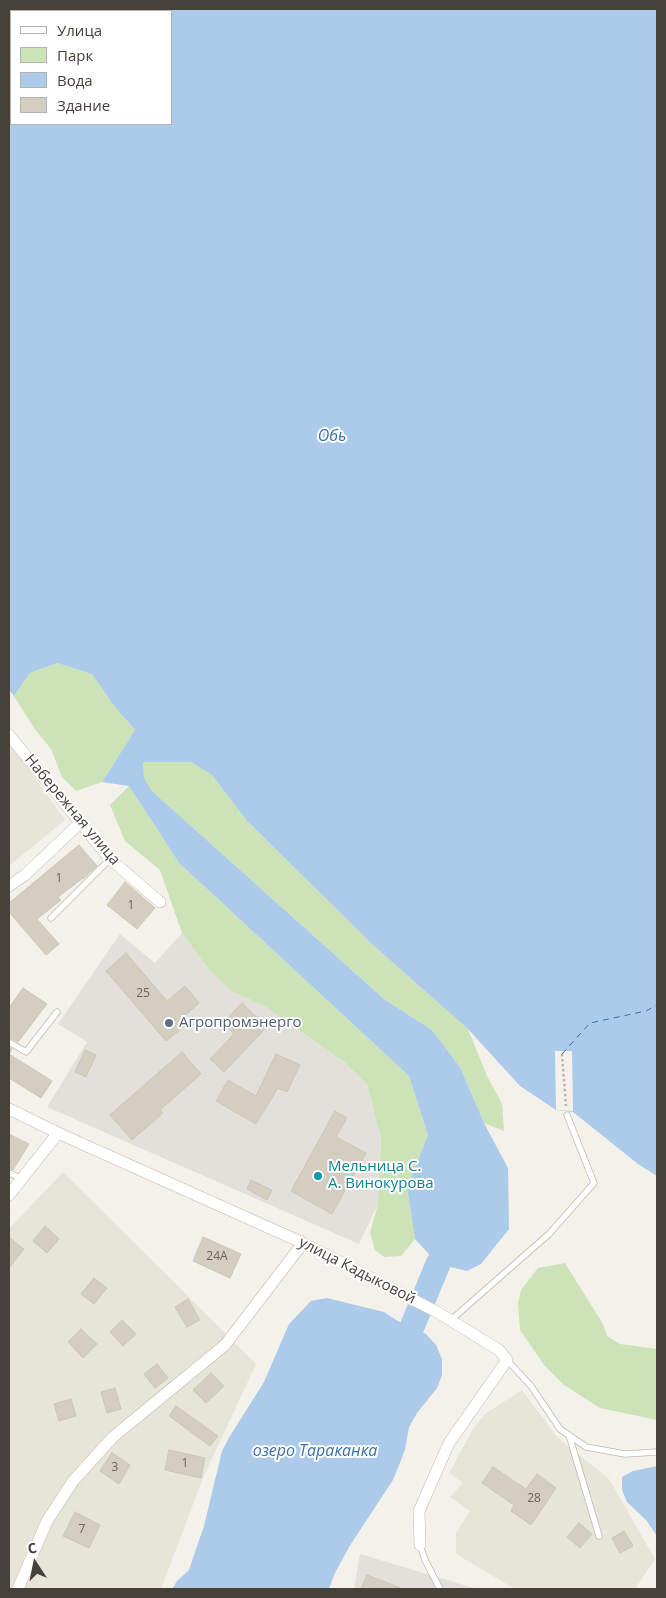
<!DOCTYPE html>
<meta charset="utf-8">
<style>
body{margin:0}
#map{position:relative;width:666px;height:1598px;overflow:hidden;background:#f3f1ea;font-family:"Open Sans",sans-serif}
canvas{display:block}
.frame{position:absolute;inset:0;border:10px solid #474239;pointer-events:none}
.legend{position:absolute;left:10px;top:10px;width:162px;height:115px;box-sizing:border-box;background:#fff;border:1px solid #b5b3b0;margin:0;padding:6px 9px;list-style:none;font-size:15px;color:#474239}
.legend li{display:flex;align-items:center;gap:10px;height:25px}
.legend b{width:25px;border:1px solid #b5b3b0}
.north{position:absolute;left:10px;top:1538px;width:50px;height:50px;-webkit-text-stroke:4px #fff;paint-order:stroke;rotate:349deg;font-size:14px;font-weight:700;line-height:20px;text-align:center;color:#474239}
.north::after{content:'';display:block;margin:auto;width:18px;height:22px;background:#474239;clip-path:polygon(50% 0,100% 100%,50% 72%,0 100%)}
</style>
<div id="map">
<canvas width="666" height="1598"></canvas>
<div class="frame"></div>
<ul class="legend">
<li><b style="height:6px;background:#fff"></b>Улица</li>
<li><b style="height:14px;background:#cbe3b7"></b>Парк</li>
<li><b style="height:14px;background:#accbea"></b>Вода</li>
<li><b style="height:14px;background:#d4cec0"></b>Здание</li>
</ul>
<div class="north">С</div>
</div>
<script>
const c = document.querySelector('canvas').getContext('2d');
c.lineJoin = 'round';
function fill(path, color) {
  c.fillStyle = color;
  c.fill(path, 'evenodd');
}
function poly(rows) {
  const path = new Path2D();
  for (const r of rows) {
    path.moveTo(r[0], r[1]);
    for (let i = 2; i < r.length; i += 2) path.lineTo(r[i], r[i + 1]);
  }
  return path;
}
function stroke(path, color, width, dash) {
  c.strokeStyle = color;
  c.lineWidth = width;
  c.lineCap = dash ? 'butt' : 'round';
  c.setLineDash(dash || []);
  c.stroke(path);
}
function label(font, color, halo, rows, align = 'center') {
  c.font = font + ' "Open Sans",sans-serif';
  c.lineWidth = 4;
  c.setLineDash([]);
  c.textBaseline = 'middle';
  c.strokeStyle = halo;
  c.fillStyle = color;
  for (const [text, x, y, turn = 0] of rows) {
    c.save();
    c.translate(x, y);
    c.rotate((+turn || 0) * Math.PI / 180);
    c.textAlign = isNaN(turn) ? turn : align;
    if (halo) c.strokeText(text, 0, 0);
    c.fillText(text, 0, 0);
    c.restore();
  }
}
fill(poly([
 [9,741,65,820,9,866],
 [63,1172,256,1364,203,1478,161,1589,9,1589,9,1229],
 [522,1390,557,1437,609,1479,655,1559,635,1589,515,1589,456,1554,456,1533,470,1511,450,1497,463,1483,449,1473,473,1429,485,1414]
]), '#e7e4d8');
fill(poly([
 [182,933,209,970,231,991,266,1007,344,1062,367,1084,381,1140,378,1204,359,1244,47,1107,87,1042,58,1024,120,934,155,963],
 [360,1554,477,1589,354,1589]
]), '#e3e0db');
fill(poly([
 [57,663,92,674,115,707,135,730,102,782,76,791,62,777,51,749,34,728,14,696,30,673],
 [143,762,191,762,212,775,247,821,374,946,468,1029,487,1076,502,1104,504,1131,484,1123,460,1067,432,1030,384,999,152,791,144,778],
 [129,786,179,863,409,1076,428,1135,407,1187,415,1239,401,1256,384,1257,375,1250,370,1233,378,1204,381,1140,367,1084,344,1062,266,1007,231,991,209,970,182,933,160,870,125,841,110,805],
 [565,1263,603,1324,607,1336,620,1344,657,1349,657,1420,600,1408,564,1385,544,1365,520,1330,518,1304,521,1290,538,1268]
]), '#cbe3b7');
fill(poly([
 [9,9,657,10,657,1176,638,1164,573,1112,556,1110,520,1086,468,1029,374,946,247,821,212,775,191,762,143,762,144,778,152,791,384,999,432,1030,460,1067,484,1123,508,1168,509,1229,481,1264,467,1271,438,1264,415,1239,407,1187,428,1135,409,1076,179,863,129,786,102,782,135,730,115,707,92,674,57,663,30,673,14,696,9,690],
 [11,11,171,11,171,124,11,124],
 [327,1298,384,1312,398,1321,426,1334,436,1345,442,1359,442,1375,437,1388,417,1413,409,1427,405,1450,393,1480,349,1547,334,1575,329,1589,172,1589,177,1581,189,1570,194,1555,204,1526,222,1451,230,1436,264,1382,289,1324,311,1301],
 [657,1466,657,1536,646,1520,627,1502,622,1490,622,1477,633,1471]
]), '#accbea');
fill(poly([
 [555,1051,572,1051,573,1111,556,1110]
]), '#f3f1ea');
stroke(poly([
 [412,1327,438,1264]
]), '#accbea', 25);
stroke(poly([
 [562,1054,590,1023,646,1011,657,1005]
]), '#3b70a9', 1, [6, 5]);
const building = poly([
 [79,845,97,866,83,879,83,878,58,897,61,900,37,919,59,944,46,955,9,912,9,903,79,845],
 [125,882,155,908,137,929,107,905,125,882],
 [126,953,167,1001,185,986,199,1003,182,1018,187,1024,166,1041,106,971,126,953],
 [23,988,47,1004,18,1042,9,1037,9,1008,23,988],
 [242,1003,267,1027,224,1072,210,1059,234,1034,223,1023,242,1003],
 [9,1047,12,1049,9,1054,52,1081,41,1098,9,1078,9,1047],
 [85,1050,96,1055,86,1077,75,1072,85,1050],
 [182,1052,201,1074,160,1110,163,1113,132,1140,110,1115,182,1052],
 [276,1054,300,1065,287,1092,278,1088,256,1124,216,1101,228,1080,256,1096,276,1054],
 [335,1111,347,1118,336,1137,366,1153,332,1214,291,1191,335,1111],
 [9,1134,29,1144,13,1170,9,1168,9,1134],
 [251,1180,272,1190,267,1200,247,1189,251,1180],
 [45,1226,59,1239,47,1253,33,1241,45,1226],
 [9,1237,24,1249,9,1268,9,1237],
 [203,1237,241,1254,230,1278,193,1261,203,1237],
 [94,1278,107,1288,94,1304,81,1294,94,1278],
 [188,1299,200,1320,187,1327,175,1307,188,1299],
 [122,1320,136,1334,123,1346,110,1332,122,1320],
 [81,1329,97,1344,83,1358,68,1342,81,1329],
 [157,1364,168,1378,155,1388,144,1374,157,1364],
 [211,1373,224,1386,206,1403,193,1390,211,1373],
 [115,1388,121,1409,107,1413,101,1392,115,1388],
 [71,1399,76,1416,59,1421,54,1404,71,1399],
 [176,1406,218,1436,210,1446,169,1416,176,1406],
 [169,1450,205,1458,201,1478,165,1470,169,1450],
 [112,1453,130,1465,119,1484,100,1471,112,1453],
 [493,1467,526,1489,537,1474,556,1488,531,1525,511,1511,514,1505,482,1483,493,1467],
 [75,1512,100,1525,89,1548,63,1536,75,1512],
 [579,1523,592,1534,580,1548,567,1537,579,1523],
 [624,1531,633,1546,620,1553,612,1538,624,1531],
 [367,1575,401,1588,401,1589,361,1589,367,1575]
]);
fill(building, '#d4cec0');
stroke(building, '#cec6b4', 1);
const service = poly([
 [51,918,110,859],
 [9,1042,26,1052,57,1012],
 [9,1173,22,1179],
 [451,1320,549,1234,594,1183,567,1115],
 [507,1360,531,1386,560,1429,586,1447,625,1454,657,1452],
 [569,1435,599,1536],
 [420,1545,425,1560,440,1589]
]);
const minor = poly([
 [9,735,110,859,160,902],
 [9,886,25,875,80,823],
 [9,1109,58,1133,303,1243,437,1312,499,1350,507,1360,449,1443,419,1511,420,1545],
 [9,1195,58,1133],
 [18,1589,47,1521,73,1481,113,1437,225,1345,303,1243]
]);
stroke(service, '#bebaad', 7);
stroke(minor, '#bebaad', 12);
stroke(poly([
 [562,1054,566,1106]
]), '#beb6a0', 2.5, [2.5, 2.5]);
stroke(service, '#fff', 5.5);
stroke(minor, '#fff', 11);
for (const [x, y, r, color] of [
 [169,1023,5,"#5c6f8a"],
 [318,1176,5,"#0f9aa8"]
]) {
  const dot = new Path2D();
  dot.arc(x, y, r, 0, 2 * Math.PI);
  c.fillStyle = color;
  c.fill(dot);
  stroke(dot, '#fff', 2);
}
label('12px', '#6a655b', null, [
 ["1",59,879],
 ["1",131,906],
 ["25",143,994],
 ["24А",217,1257],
 ["1",185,1464],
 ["3",115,1468],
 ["28",534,1499],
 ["7",82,1530]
]);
label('15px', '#474239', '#fff', [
 ["Набережная улица",72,810,50],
 ["улица Кадыковой",357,1271,27]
]);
label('15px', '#4e5e75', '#fff', [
 ["Агропромэнерго",179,1023]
], 'left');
label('15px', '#0d838f', '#fff', [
 ["Мельница С.",328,1167],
 ["А. Винокурова",328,1184]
], 'left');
label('italic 16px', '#3b70a9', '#fff', [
 ["Обь",332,436],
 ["озеро Тараканка",315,1451]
]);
</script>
